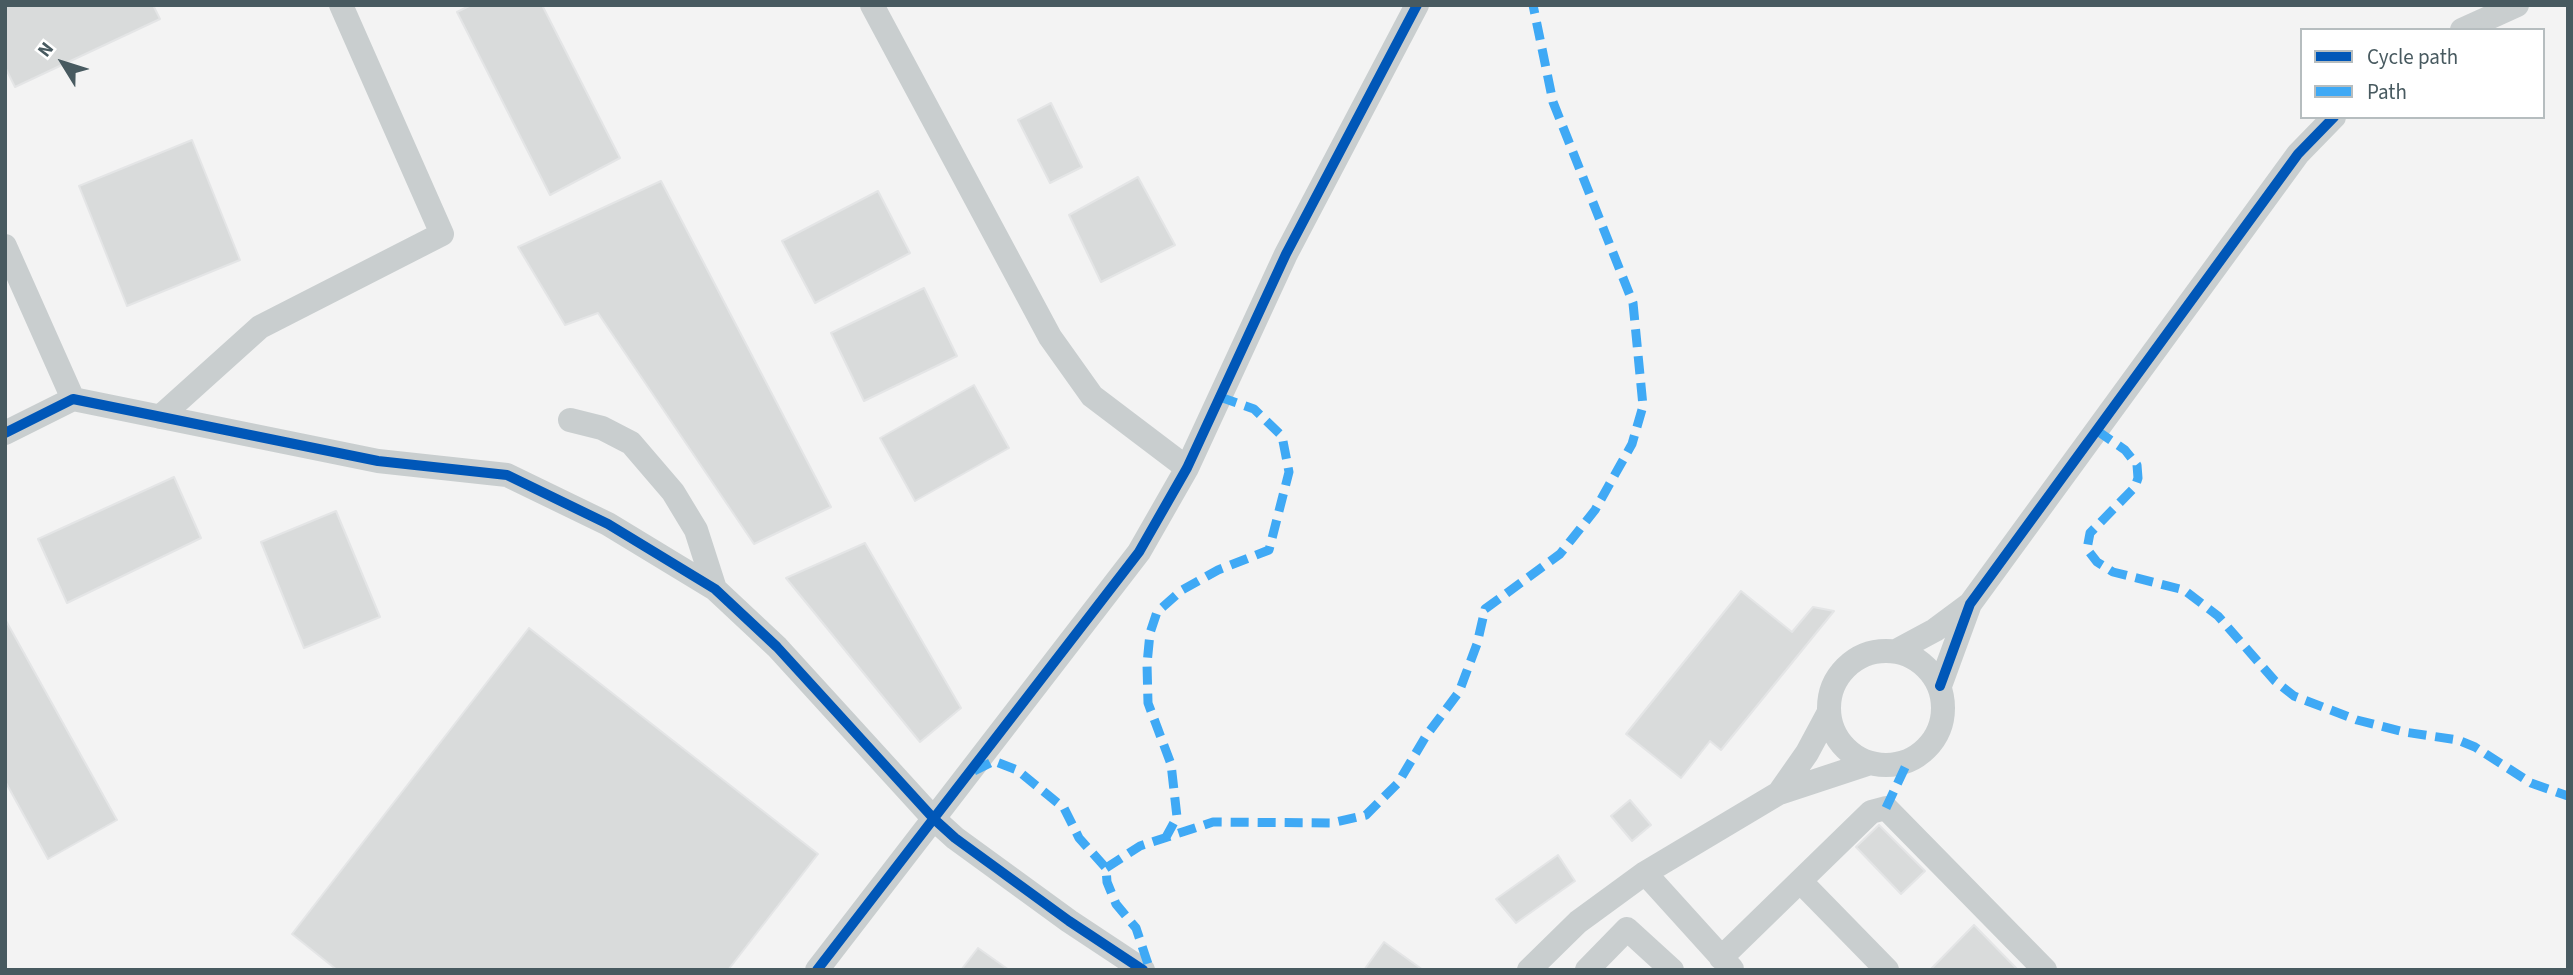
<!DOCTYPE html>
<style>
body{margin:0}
#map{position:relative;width:2573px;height:975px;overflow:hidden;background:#f3f3f3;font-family:"Source Sans 3",sans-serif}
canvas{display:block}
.frame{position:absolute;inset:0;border:7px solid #485a60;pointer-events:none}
.legend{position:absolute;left:2300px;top:28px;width:245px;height:91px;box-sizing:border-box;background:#fff;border:2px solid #b6bdbf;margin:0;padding:9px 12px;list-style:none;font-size:21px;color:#485a60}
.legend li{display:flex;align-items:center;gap:14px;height:35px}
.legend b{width:35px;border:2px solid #b6bdbf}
.north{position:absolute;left:28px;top:28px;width:70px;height:70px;-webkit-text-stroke:5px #fff;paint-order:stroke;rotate:308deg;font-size:19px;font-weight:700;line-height:28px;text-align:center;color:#485a60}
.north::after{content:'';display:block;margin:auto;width:24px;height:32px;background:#485a60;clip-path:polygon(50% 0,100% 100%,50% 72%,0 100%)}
</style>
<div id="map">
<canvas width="2573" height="975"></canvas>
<div class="frame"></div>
<ul class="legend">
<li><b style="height:9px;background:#0057b8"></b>Cycle path</li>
<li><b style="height:9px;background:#3fa9f5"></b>Path</li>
</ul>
<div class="north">N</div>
</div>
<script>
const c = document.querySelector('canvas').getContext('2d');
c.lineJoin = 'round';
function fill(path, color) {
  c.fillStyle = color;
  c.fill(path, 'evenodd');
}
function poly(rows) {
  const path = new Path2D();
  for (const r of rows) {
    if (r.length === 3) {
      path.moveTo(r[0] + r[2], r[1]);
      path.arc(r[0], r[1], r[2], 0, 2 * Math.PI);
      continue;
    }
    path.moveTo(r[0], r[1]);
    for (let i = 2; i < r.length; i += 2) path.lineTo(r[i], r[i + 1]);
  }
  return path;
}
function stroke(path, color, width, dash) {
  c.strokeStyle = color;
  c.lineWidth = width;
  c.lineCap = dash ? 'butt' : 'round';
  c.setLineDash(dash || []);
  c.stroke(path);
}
const building = poly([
 [5,5,153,5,160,19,15,87,5,67,5,5],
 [471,5,542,5,620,158,550,195,457,12,471,5],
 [1051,103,1082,167,1050,183,1018,120,1051,103],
 [192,140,240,260,127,306,79,186,192,140],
 [1138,177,1175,245,1101,282,1069,215,1138,177],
 [661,181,831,507,754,544,598,313,565,325,518,247,661,181],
 [878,191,910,253,815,303,782,241,878,191],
 [924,288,957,356,864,401,831,333,924,288],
 [974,385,1009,448,915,501,880,438,974,385],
 [174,477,201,538,67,603,38,539,174,477],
 [336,511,380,617,304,648,261,542,336,511],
 [865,543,961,708,920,742,786,578,865,543],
 [1741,591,1792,632,1813,607,1834,611,1721,750,1710,741,1681,778,1626,734,1741,591],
 [5,619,117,820,48,859,5,781,5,619],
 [529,628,818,854,728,970,337,970,292,934,529,628],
 [1630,800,1651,825,1632,841,1611,816,1630,800],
 [1879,825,1925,871,1901,894,1856,847,1879,825],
 [1558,855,1575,881,1516,923,1496,899,1558,855],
 [1974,925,2018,970,1930,970,1974,925],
 [1384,942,1423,970,1364,970,1384,942],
 [978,948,1009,970,961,970,978,948]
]);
fill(building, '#d9dbdb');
stroke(building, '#e4e5e6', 2);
stroke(poly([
 [872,5,1050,337,1092,396,1187,468],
 [2462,30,2517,5],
 [5,246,73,399],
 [160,417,260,327,442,234,341,5],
 [570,420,602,428,631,443,673,492,696,530,715,589],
 [5,433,73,399,378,461,507,475,608,524,715,589,777,647,934,819,955,838,1069,921,1143,970],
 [1896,651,1935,630,1970,604],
 [1886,708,57],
 [1940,686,1970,604,2298,154,2334,117],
 [1779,793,1807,753,1829,712],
 [1645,873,1732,969],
 [1801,882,1887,970],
 [1721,958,1871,812,1886,808,2045,970],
 [817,970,1139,552,1187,468,1286,254,1417,5],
 [1529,970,1578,922,1645,873,1779,793,1870,763],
 [1587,970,1627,929,1672,970]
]), '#c9cecf', 24);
stroke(poly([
 [2096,430,2125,450,2137,465,2138,478,2135,487,2090,533,2087,549,2097,562,2113,572,2184,590,2218,616,2275,681,2294,696,2357,720,2404,732,2458,740,2475,747,2531,783,2568,796],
 [974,771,994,761,1017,770,1064,808,1079,838,1106,868,1107,882,1116,904,1136,928,1150,970],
 [1886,808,1908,761],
 [1165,839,1177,817,1171,764,1148,703,1147,664,1150,633,1157,612,1182,590,1218,570,1269,550,1289,472,1282,436,1254,409,1220,397],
 [1106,868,1140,846,1213,822,1331,823,1366,815,1398,783,1426,736,1459,692,1477,644,1485,609,1560,554,1595,510,1632,444,1643,406,1633,303,1553,102,1533,5]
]), '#3fa9f5', 9, [18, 9]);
stroke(poly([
 [5,433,73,399,378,461,507,475,608,524,715,589,777,647,934,819,955,838,1069,921,1143,970],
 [1940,686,1970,604,2298,154,2334,117],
 [817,970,1139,552,1187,468,1286,254,1417,5]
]), '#0057b8', 10);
</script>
